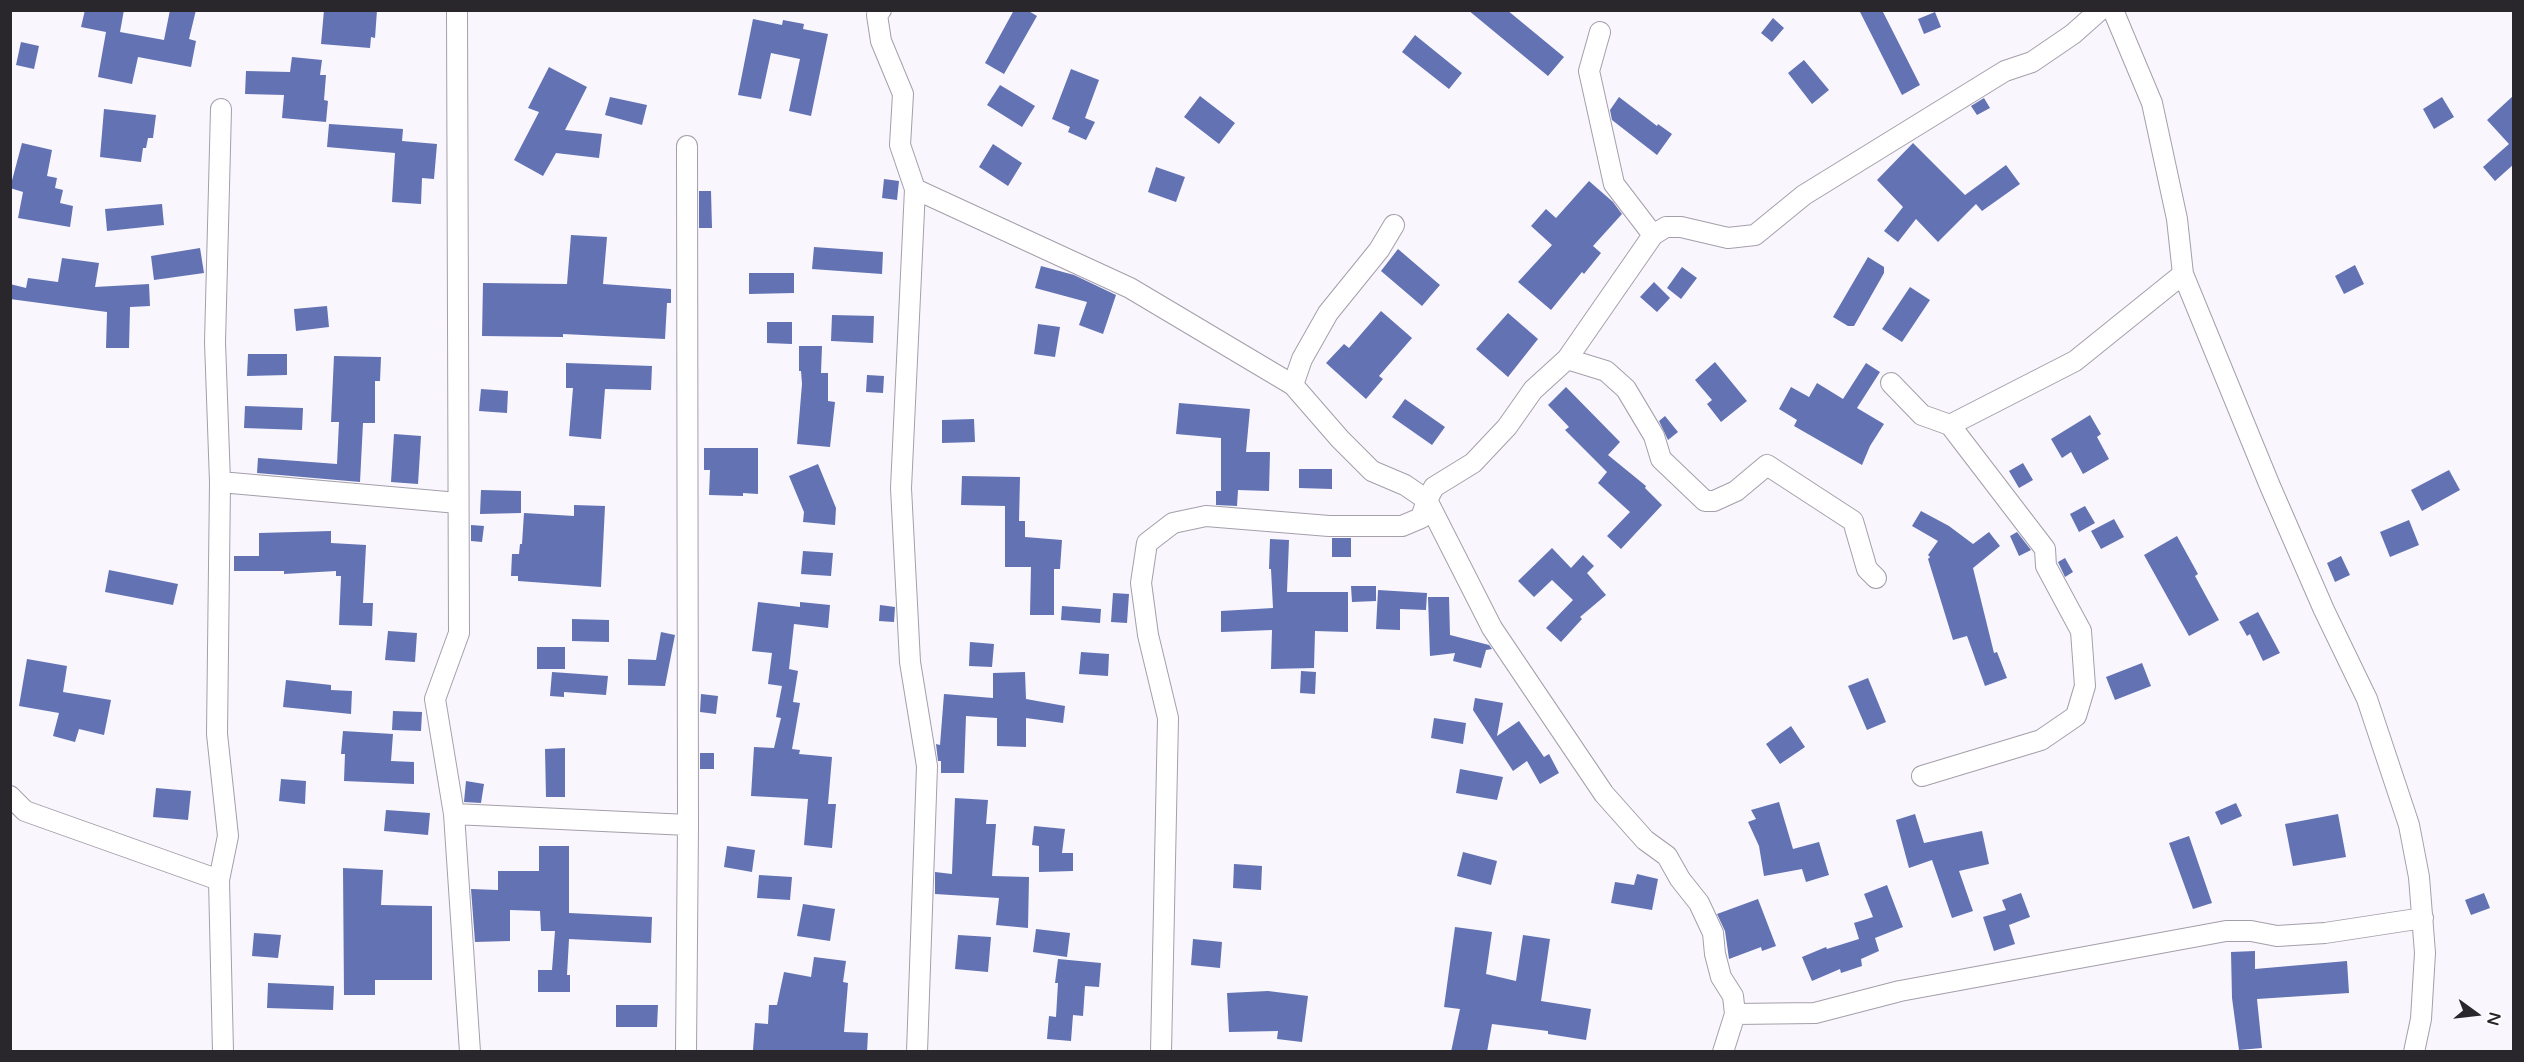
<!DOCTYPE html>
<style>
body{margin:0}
#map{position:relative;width:2524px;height:1062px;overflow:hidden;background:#f9f6fe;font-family:"Varela Round",sans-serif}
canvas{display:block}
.frame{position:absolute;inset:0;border:12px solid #29272b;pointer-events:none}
.north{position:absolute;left:2446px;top:984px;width:60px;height:60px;-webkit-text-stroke:4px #fff;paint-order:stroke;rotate:105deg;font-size:16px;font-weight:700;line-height:24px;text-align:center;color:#29272b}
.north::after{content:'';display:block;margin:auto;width:21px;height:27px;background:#29272b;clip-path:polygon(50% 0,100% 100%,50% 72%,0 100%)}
</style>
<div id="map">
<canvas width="2524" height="1062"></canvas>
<div class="frame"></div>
<div class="north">N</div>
</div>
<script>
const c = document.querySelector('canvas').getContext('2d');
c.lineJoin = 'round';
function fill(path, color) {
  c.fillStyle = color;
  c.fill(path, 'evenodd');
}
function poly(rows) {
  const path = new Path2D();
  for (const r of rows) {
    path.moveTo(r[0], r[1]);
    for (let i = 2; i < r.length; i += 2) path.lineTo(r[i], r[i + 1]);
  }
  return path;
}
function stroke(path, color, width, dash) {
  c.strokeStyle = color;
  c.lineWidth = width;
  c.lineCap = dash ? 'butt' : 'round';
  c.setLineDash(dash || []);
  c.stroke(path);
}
fill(poly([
 [85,10,124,10,120,32,164,40,170,10,196,10,189,39,196,41,191,67,138,57,132,84,98,77,106,32,81,27],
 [324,10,377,10,375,38,371,37,370,48,321,44],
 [1014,10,1027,10,1037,16,1004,74,985,63],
 [1468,10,1507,10,1564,57,1548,76],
 [1859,10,1882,10,1920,85,1902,95],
 [1935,12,1941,27,1924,34,1918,19],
 [1773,18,1784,28,1772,42,1761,33],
 [753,19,782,25,783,20,804,24,803,29,828,34,811,116,789,111,800,59,771,53,761,99,738,95],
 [1415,35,1462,73,1449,89,1402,52],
 [21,42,39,46,34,69,16,65],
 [292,57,322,60,320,75,326,75,324,100,328,101,326,122,282,118,284,95,245,94,246,71,290,72],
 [1804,60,1829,90,1812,104,1788,73],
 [549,67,587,87,565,130,602,134,599,158,556,153,543,176,514,160,539,112,528,108],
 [1071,69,1099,80,1085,118,1095,122,1086,140,1068,132,1070,127,1052,119],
 [1000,85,1035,106,1022,127,987,105],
 [2514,95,2514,164,2495,181,2483,167,2509,144,2487,120],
 [1200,96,1235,123,1219,144,1184,117],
 [610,97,647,105,642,125,605,115],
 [1619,97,1657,126,1658,124,1672,134,1657,155,1612,120,1610,110],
 [2442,97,2454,117,2434,129,2423,109],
 [1984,98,1990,108,1977,115,1971,106],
 [104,109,156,115,153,138,148,138,146,148,143,148,141,162,100,157],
 [329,124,403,129,402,141,437,144,434,179,422,178,421,204,392,202,395,153,327,147],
 [22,143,52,150,47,176,57,178,55,188,63,190,60,203,73,206,70,227,18,218,23,192,10,188],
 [1913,143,1965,195,2006,165,2020,184,1982,211,1976,204,1938,242,1916,219,1898,242,1884,231,1903,207,1877,180],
 [993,144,1022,163,1008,186,979,167],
 [1156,167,1185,177,1176,202,1148,192],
 [884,179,899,181,897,200,882,198],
 [1589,181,1613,202,1622,214,1593,246,1601,253,1584,274,1582,272,1551,310,1518,282,1552,245,1531,226,1546,209,1556,218],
 [699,191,711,191,712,228,699,228],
 [162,204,164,225,107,231,105,209],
 [571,235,607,237,603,284,671,289,671,303,667,303,665,339,563,334,563,337,482,336,483,283,567,284],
 [814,247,883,252,882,274,812,269],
 [200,248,204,273,154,280,151,256],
 [1398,249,1440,285,1422,306,1381,271],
 [1868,257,1884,267,1884,273,1854,326,1848,326,1833,317],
 [62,258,99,263,95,287,149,284,150,306,130,307,129,348,106,348,107,312,10,299,10,284,26,288,28,278,58,282],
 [2355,265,2364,284,2344,294,2335,276],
 [1041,266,1074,275,1116,295,1103,334,1079,325,1087,302,1035,288],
 [1682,267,1697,278,1681,299,1667,288],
 [749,273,794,273,794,293,749,294],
 [1654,282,1670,298,1657,312,1640,297],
 [1910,287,1930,300,1902,342,1882,329],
 [327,306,329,327,296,331,294,309],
 [1381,311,1412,338,1379,376,1383,379,1366,399,1326,363,1344,344,1349,348],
 [1508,313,1538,339,1508,377,1476,349],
 [832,315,874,316,873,343,831,341],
 [767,322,792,322,792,344,767,343],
 [1038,324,1060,327,1055,357,1034,354],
 [799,346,822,346,821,373,828,373,828,401,835,402,830,447,797,444,802,384,801,371,799,371],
 [248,354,287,354,287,375,247,376],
 [334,356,381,357,380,381,375,381,375,423,363,423,360,482,257,473,258,458,337,464,339,422,331,422],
 [1715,362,1747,401,1721,422,1707,404,1712,400,1695,380],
 [566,363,652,366,651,390,605,389,601,439,569,436,573,388,566,388],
 [1866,363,1880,372,1857,408,1884,424,1870,446,1862,465,1794,426,1797,420,1779,409,1791,387,1809,397,1817,383,1843,399],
 [867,375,884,376,883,393,866,392],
 [1566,387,1620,442,1608,455,1646,486,1645,488,1662,505,1621,549,1607,536,1630,512,1598,483,1607,472,1565,430,1569,427,1548,405],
 [481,389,508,391,507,413,479,411],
 [1405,399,1445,427,1432,445,1392,417],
 [1179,403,1250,409,1246,452,1270,452,1269,491,1238,490,1237,506,1216,505,1216,491,1221,491,1221,438,1176,434],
 [245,406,303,408,302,430,244,428],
 [2090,415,2101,434,2097,437,2109,459,2083,474,2071,452,2062,458,2051,439],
 [1665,416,1678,432,1668,440,1659,421],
 [974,419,975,442,942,443,942,420],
 [394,434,421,436,418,484,391,482],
 [704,448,758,448,758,494,743,493,743,496,709,495,710,470,704,470],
 [2023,463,2033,480,2019,488,2009,471],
 [818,464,836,508,835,525,803,522,804,512,789,476],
 [1299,469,1332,469,1332,489,1299,488],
 [2449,470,2460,490,2422,511,2411,490],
 [962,476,1020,477,1019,521,1025,521,1025,537,1062,540,1060,569,1054,569,1054,615,1030,615,1031,567,1005,567,1005,506,961,505],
 [481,490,521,491,521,513,480,514],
 [574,505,605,506,601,587,518,581,518,576,511,576,512,554,519,554,520,544,522,544,524,513,574,516],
 [2085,506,2095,523,2079,532,2070,514],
 [1921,511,1949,526,1973,544,1989,532,2000,546,1973,568,1994,653,1997,652,2007,678,1985,686,1967,636,1953,640,1928,559,1930,557,1928,555,1938,541,1912,526],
 [2114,519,2124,537,2101,549,2091,531],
 [2409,520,2419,545,2390,557,2380,532],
 [471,525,484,526,482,542,471,541],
 [331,531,331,543,366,545,363,603,373,603,372,626,339,625,341,576,336,576,336,571,284,574,284,571,234,571,234,556,259,556,259,533],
 [2017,532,2031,550,2019,556,2010,536],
 [2177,536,2198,574,2195,576,2219,620,2189,636,2144,555],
 [1332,538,1351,538,1351,557,1332,557],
 [1270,539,1289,540,1287,592,1348,592,1348,632,1315,631,1314,668,1271,669,1272,630,1221,632,1221,611,1273,608,1271,569,1269,569],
 [1552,548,1571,568,1583,555,1594,566,1587,573,1606,595,1580,617,1582,619,1561,642,1546,628,1573,600,1552,580,1534,597,1518,581],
 [803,551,833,553,831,576,801,574],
 [2341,556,2350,575,2335,582,2327,563],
 [2065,558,2073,572,2065,577,2058,562],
 [109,570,178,584,173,605,105,592],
 [1351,586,1376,586,1376,601,1352,602],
 [1378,590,1427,593,1426,610,1400,609,1400,630,1376,629],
 [1113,593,1129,594,1127,623,1111,622],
 [1428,597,1449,597,1450,635,1489,645,1492,649,1486,650,1481,668,1453,661,1455,653,1430,656],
 [758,602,800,607,800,602,830,605,828,628,794,624,789,669,798,671,793,702,800,703,792,749,800,750,799,754,832,757,828,804,836,804,832,848,804,845,808,799,751,796,754,747,774,748,781,718,776,717,782,686,768,684,772,653,752,651],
 [880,605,895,607,894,622,879,621],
 [1062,606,1101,609,1100,623,1061,620],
 [2258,612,2280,653,2263,661,2250,634,2247,636,2239,622],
 [572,619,609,620,609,642,572,641],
 [388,631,417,633,415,662,385,660],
 [661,632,675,635,665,686,628,685,628,659,656,660],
 [970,642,994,644,992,667,969,666],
 [537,647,565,647,565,669,537,669],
 [1081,652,1109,654,1108,676,1079,674],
 [27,659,67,666,63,692,111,700,104,735,79,729,75,742,53,736,59,713,19,706],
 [2142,663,2151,686,2115,700,2106,677],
 [1301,671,1316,672,1315,694,1300,693],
 [552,672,608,676,606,695,564,692,564,697,550,696],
 [1025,672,1026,699,1065,706,1063,723,1026,718,1026,747,997,746,997,718,966,716,964,773,941,773,941,761,938,761,936,744,940,745,944,694,993,698,993,673],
 [1868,678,1886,722,1867,730,1848,686],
 [286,680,331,685,331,690,352,691,351,714,283,707],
 [701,694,718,696,716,714,700,712],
 [1475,698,1503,703,1497,736,1519,721,1544,757,1549,754,1559,773,1540,784,1527,761,1513,771,1473,710],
 [393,711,422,712,421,731,392,730],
 [1434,718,1466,723,1463,744,1431,738],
 [1791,726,1805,747,1780,764,1766,744],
 [343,731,393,734,391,761,414,762,414,784,344,781,345,754,341,754],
 [565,748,565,797,546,797,545,749],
 [700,753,714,753,714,769,700,769],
 [1460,769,1503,777,1497,800,1456,793],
 [281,779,306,781,305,804,279,801],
 [466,781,484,784,481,803,464,802],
 [156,788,191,791,188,820,153,817],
 [955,798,988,800,986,824,996,824,992,876,1029,877,1028,928,996,925,999,898,935,894,935,872,952,874],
 [1779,802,1793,849,1819,842,1829,875,1806,882,1802,869,1764,876,1759,846,1748,822,1756,819,1751,810],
 [2236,803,2242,816,2221,825,2215,812],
 [386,810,430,813,428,835,384,831],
 [1915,814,1924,843,1982,831,1989,864,1959,871,1973,911,1952,918,1932,860,1909,868,1896,820],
 [2338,814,2346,857,2293,866,2285,824],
 [1034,826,1065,829,1062,853,1073,853,1073,871,1039,872,1039,846,1032,845],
 [2189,836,2212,903,2193,909,2169,843],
 [539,846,569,846,569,913,652,917,651,943,569,939,567,975,570,975,570,992,538,992,538,970,552,970,555,931,541,931,540,911,510,910,510,941,475,942,471,889,498,890,498,871,539,871],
 [727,846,755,850,752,872,724,867],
 [1463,852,1497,861,1491,885,1457,876],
 [1234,864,1262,866,1261,890,1233,888],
 [343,868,383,870,381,905,432,906,432,980,375,980,375,995,344,995],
 [1637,874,1658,879,1652,910,1611,903,1615,882,1634,885],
 [759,875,792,877,790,900,757,898],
 [1887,885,1903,927,1875,938,1879,951,1861,959,1862,966,1841,973,1840,969,1812,981,1802,957,1826,947,1827,949,1859,939,1854,923,1873,917,1864,894],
 [2021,893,2030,917,2009,925,2015,944,1994,951,1983,917,2006,910,2002,900],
 [2484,893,2490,908,2471,915,2465,900],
 [1758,899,1776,946,1762,951,1761,947,1729,959,1725,931,1717,914],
 [803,904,835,909,830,941,797,936],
 [1455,927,1492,932,1486,974,1516,981,1523,935,1550,939,1541,1001,1591,1009,1586,1040,1548,1034,1548,1031,1492,1024,1487,1052,1451,1052,1460,1009,1444,1007],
 [1036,929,1070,933,1067,957,1033,952],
 [254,933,281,935,278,958,252,956],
 [958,935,991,937,988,972,955,969],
 [1193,939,1222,942,1220,968,1191,965],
 [2255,951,2255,969,2347,961,2349,993,2257,999,2262,1048,2239,1050,2232,998,2231,952],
 [814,957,846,961,843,982,848,983,844,1032,868,1033,867,1052,753,1050,755,1023,768,1024,769,1005,777,1005,784,972,811,977],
 [1058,959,1101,963,1099,987,1085,986,1083,1016,1073,1015,1071,1041,1047,1039,1049,1016,1056,1017,1058,983,1055,983],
 [268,983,334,986,333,1010,267,1008],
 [1268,991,1308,996,1302,1042,1277,1039,1278,1031,1229,1032,1227,993],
 [616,1005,658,1005,657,1027,616,1027]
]), '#6272b3');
const street = poly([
 [457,10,459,633,435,699,454,814,470,1052],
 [881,10,877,15,881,41,903,94,900,145,915,189,901,488,910,662,927,766,917,1052],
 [2113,10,2152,103,2177,219,2183,274,2270,486,2324,610,2367,699,2409,825,2419,877,2425,953,2421,1019,2414,1052],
 [1600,32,1589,71,1614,184,1653,235],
 [221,109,215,342,220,482,217,734,228,836,219,880,223,1052],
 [915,189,1130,288,1293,385,1340,439,1372,471,1405,485,1427,500,1434,487,1473,463,1507,427,1533,390,1567,359,1653,235,1666,227,1681,227,1728,238,1755,235,1804,195,2005,71,2032,62,2073,34,2100,10],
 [1567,359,1606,371,1626,389,1654,436,1661,459,1705,501,1714,501,1736,491,1767,465,1853,521,1867,569,1876,578],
 [1891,383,1922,415,1950,425,2075,361,2183,274],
 [1293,385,1302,359,1328,313,1379,250,1394,225],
 [220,482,458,503],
 [1922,776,2041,740,2076,716,2085,686,2081,631,2046,566,2045,549,1950,425],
 [10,796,25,811,219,880],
 [454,814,688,825],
 [1735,1014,1815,1013,1900,991,2226,931,2251,931,2277,936,2325,933,2423,918],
 [686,1052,688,825,687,146],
 [1161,1052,1168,718,1148,635,1141,583,1147,543,1173,523,1206,516,1329,526,1402,526,1421,518,1427,500,1492,628,1604,794,1645,840,1667,856,1680,879,1699,903,1713,933,1715,954,1721,977,1733,996,1735,1014,1723,1052]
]);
stroke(street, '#a49faa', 22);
stroke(street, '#fff', 20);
</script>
